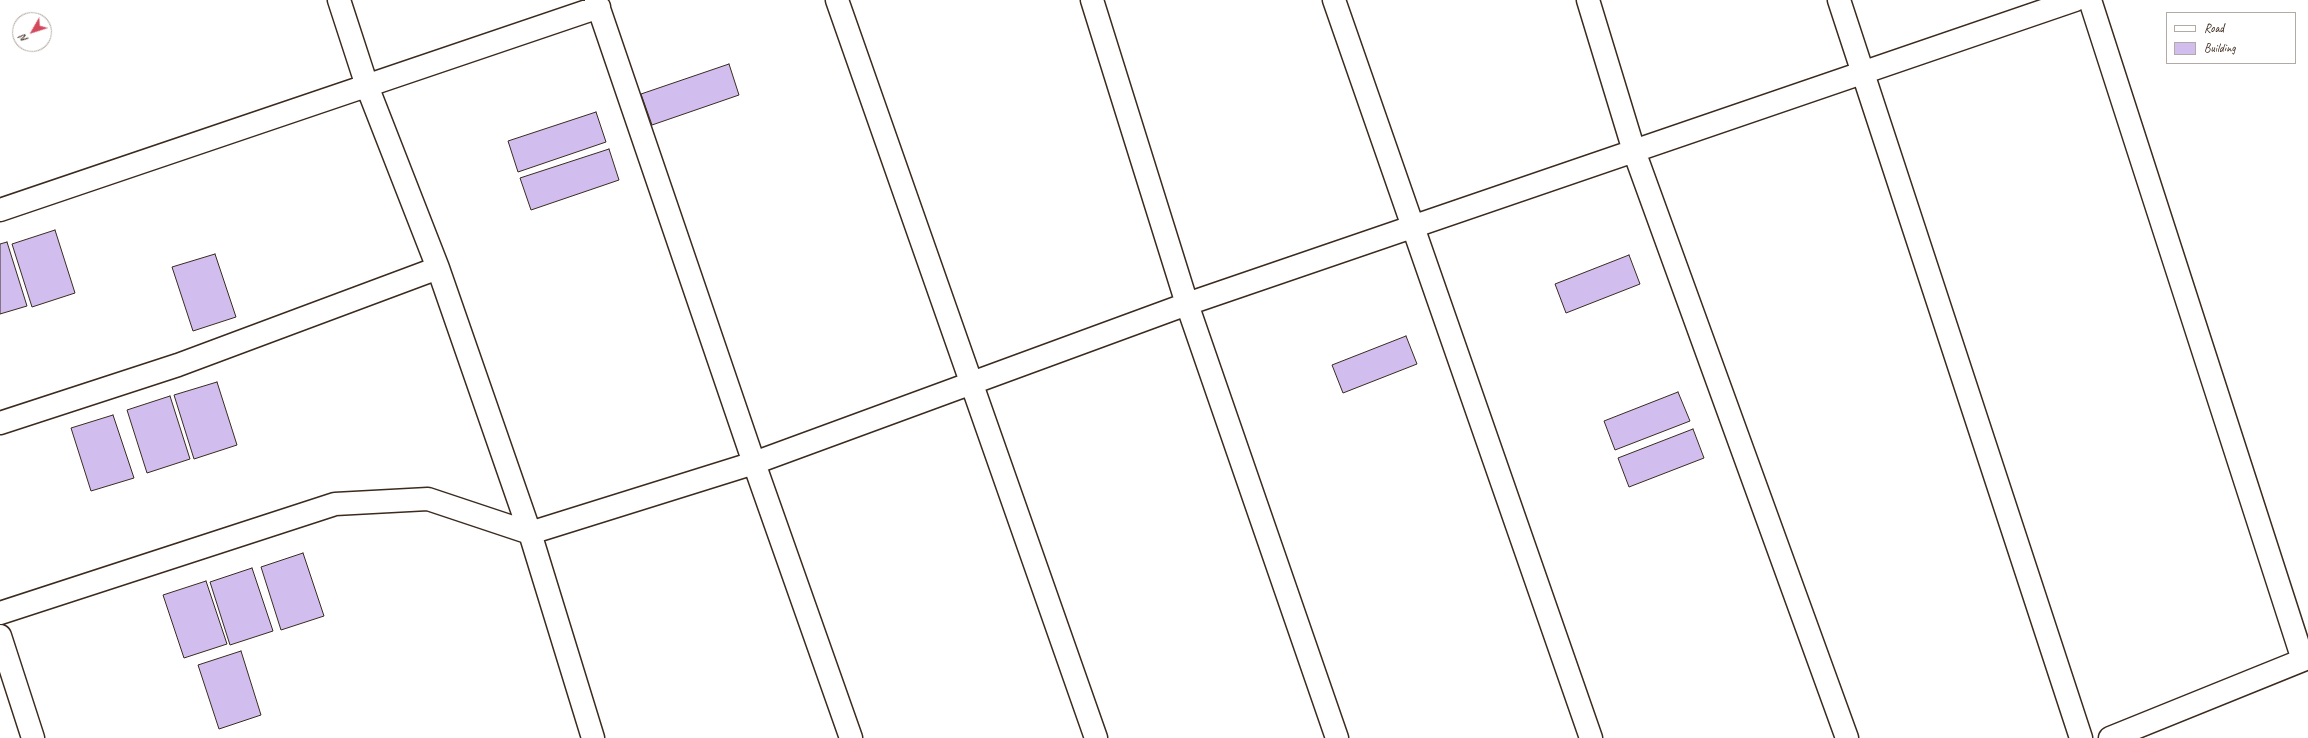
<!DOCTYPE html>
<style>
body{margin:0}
#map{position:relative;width:2308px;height:738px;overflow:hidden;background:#fff;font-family:Caveat,sans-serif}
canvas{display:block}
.legend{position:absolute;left:2166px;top:12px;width:130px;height:52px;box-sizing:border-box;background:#fff;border:1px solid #b1aaa5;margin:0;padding:5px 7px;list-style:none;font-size:12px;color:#3b2a1e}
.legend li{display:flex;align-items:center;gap:8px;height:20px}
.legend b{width:20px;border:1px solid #b1aaa5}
.north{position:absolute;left:12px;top:12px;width:40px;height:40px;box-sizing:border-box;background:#fff;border:1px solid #b1aaa5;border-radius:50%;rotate:231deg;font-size:11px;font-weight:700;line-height:16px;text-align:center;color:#3b2a1e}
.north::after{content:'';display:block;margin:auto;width:14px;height:18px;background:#d1495b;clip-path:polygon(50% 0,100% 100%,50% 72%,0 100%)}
</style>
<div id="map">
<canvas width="2308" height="738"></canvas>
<ul class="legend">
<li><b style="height:5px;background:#fff"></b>Road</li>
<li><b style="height:11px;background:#d1beef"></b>Building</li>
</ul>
<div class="north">N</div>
</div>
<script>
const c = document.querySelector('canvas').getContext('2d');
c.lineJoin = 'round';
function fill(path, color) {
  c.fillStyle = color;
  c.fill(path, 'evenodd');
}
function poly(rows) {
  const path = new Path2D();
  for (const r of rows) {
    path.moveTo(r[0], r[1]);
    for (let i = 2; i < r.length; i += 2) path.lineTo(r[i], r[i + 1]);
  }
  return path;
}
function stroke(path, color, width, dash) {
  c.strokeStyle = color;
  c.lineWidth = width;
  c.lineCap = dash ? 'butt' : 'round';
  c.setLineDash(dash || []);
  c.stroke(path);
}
const building = poly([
 [729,64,739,95,652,125,641,94,729,64],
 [596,112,606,142,518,172,508,141,596,112],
 [609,149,619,180,531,210,520,178,609,149],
 [55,230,75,293,32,307,12,244,55,230],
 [7,242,27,306,0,314,0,244,7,242],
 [215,254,236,317,193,331,172,267,215,254],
 [1629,255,1640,284,1566,313,1555,284,1629,255],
 [1406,336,1417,364,1343,393,1332,365,1406,336],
 [217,382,237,445,194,459,174,395,217,382],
 [1678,392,1690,421,1615,450,1604,421,1678,392],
 [170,396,190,459,147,473,127,410,170,396],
 [113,415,134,478,91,491,71,428,113,415],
 [1693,429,1704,458,1629,487,1618,458,1693,429],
 [303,553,324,616,281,630,261,567,303,553],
 [252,568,273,631,230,645,210,582,252,568],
 [206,581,227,644,184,658,163,595,206,581],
 [241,651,261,715,219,729,198,665,241,651]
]);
fill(building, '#d1beef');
stroke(building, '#3b2a1e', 1);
const street = poly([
 [339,0,367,86,438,268],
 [596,0,754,463,851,738],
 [837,0,1096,738],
 [1092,0,1187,304,1337,738],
 [1334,0,1591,738],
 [1588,0,1634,151,1847,738],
 [1839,0,2081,738],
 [2090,0,2303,660],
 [0,210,599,7],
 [0,423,178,365,438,268,530,533,593,738],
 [0,613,335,504,428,499,530,533,754,463,1187,304,2075,0],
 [0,636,33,738],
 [2110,738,2308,658]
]);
stroke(street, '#3b2a1e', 25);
stroke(street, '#fff', 22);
</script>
